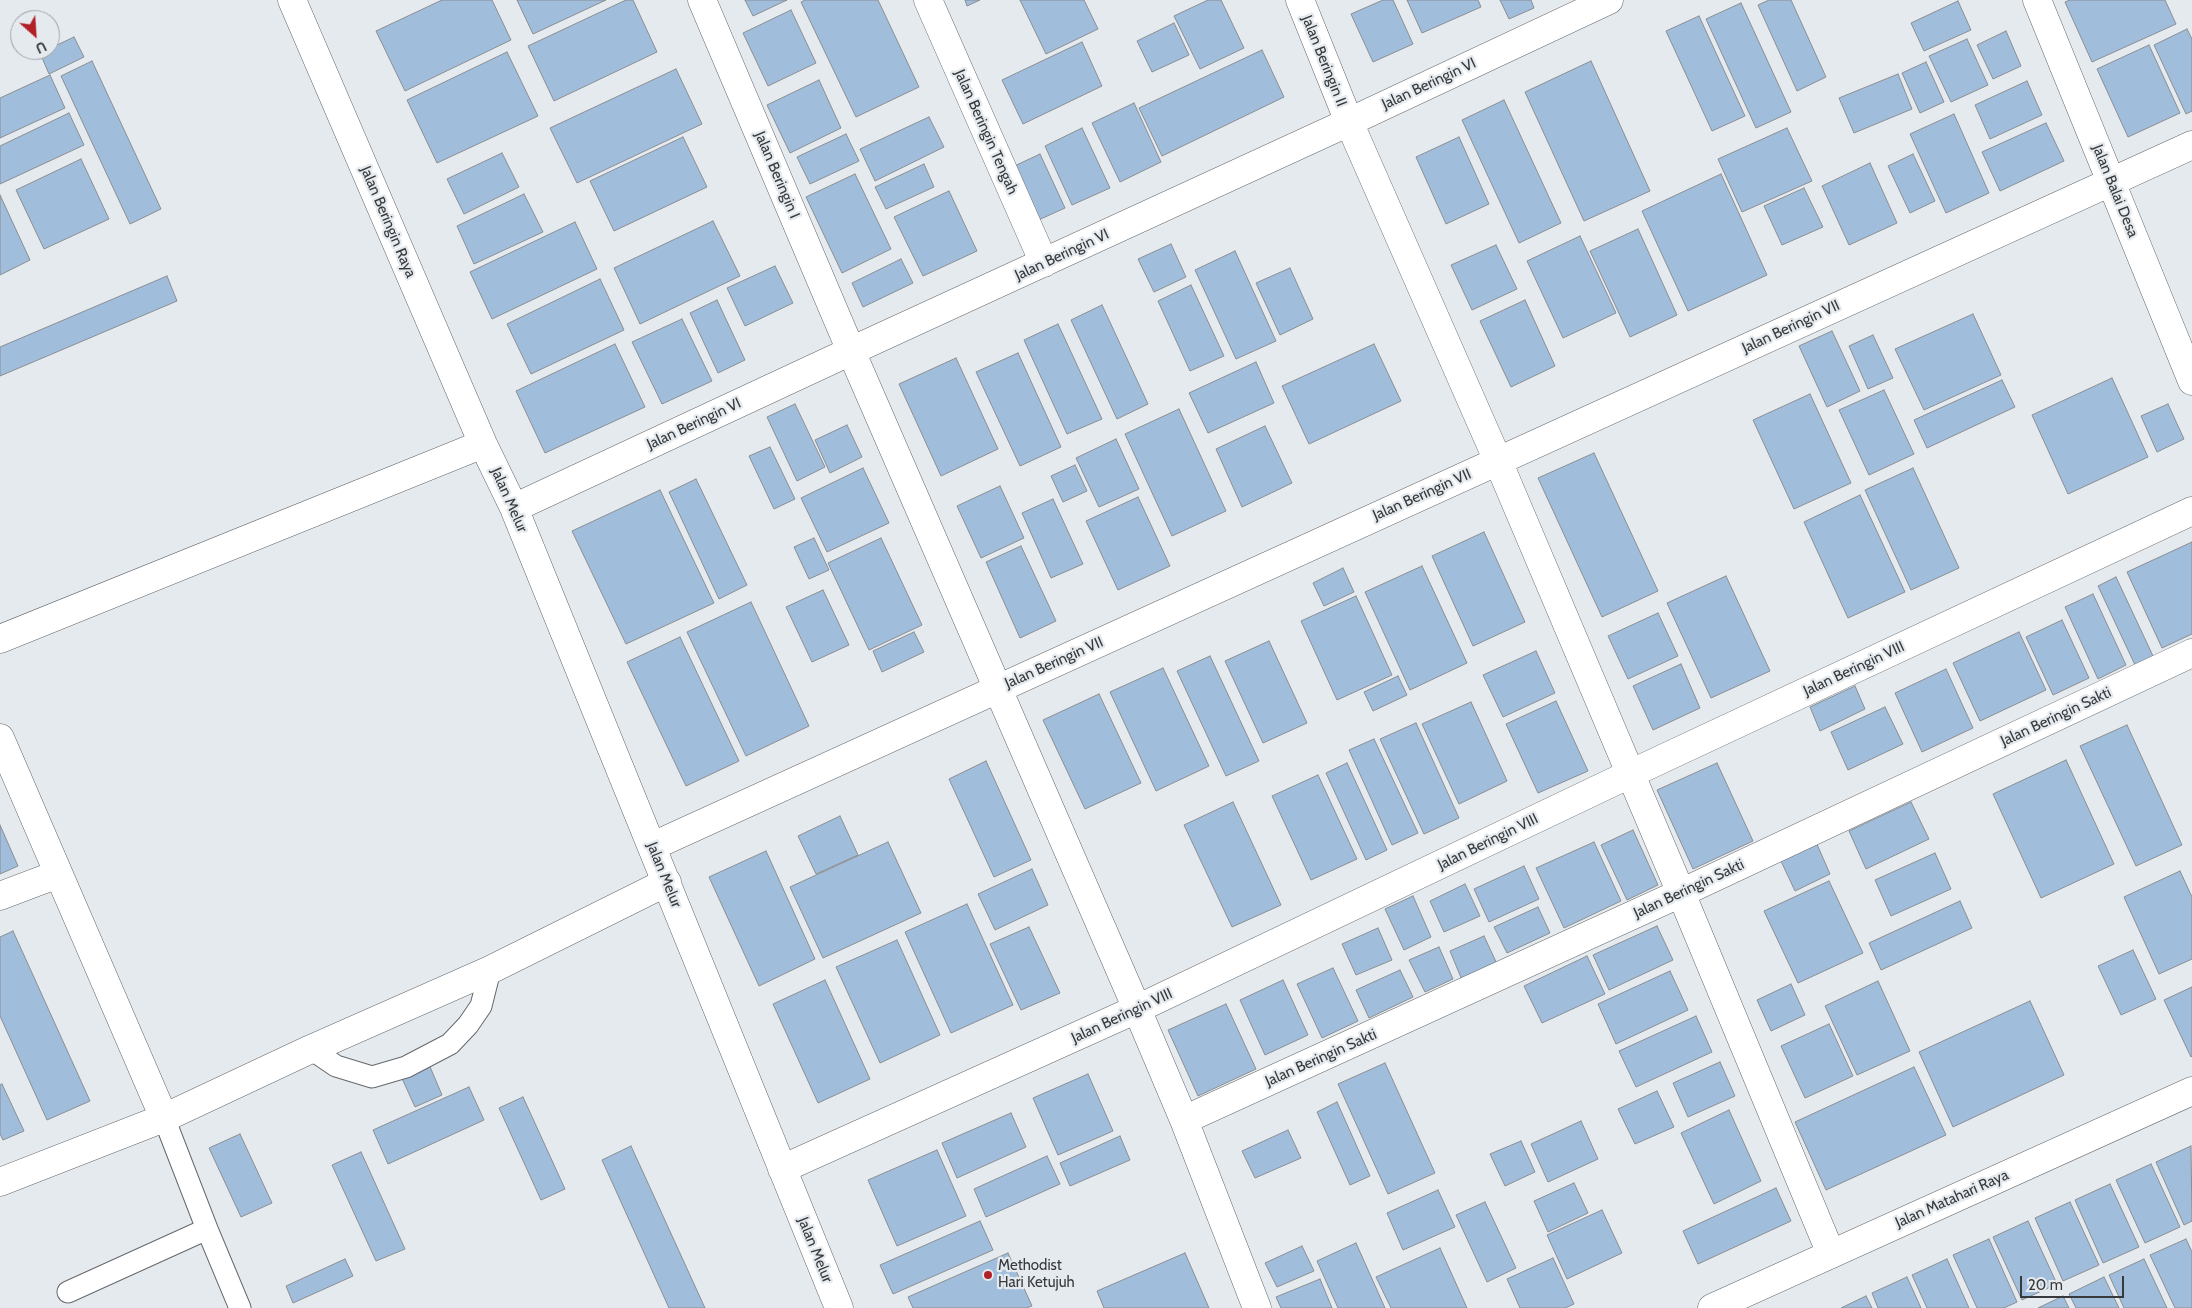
<!DOCTYPE html>
<style>
body{margin:0}
#map{position:relative;width:2192px;height:1308px;overflow:hidden;background:#e5eaef;font-family:Cabin,sans-serif}
canvas{display:block}
.north{position:absolute;left:10px;top:10px;width:50px;height:50px;box-sizing:border-box;background:#e5eaef;border:1px solid #9fa3a7;border-radius:50%;rotate:154deg;font-size:14px;font-weight:700;line-height:20px;text-align:center;color:#37393b}
.north::after{content:'';display:block;margin:auto;width:18px;height:22px;background:#b22028;clip-path:polygon(50% 0,100% 100%,50% 72%,0 100%)}
.scale{position:absolute;left:2020px;top:1276px;width:104px;height:22px;box-sizing:border-box;border:2px solid #37393b;border-top:0;padding-left:6px;font-size:15px;line-height:18px;white-space:nowrap;color:#37393b;-webkit-text-stroke:4px #e5eaef;paint-order:stroke}
</style>
<div id="map">
<canvas width="2192" height="1308"></canvas>
<div class="north">U</div>
<div class="scale">20 m</div>
</div>
<script>
const c = document.querySelector('canvas').getContext('2d');
c.lineJoin = 'round';
function fill(path, color) {
  c.fillStyle = color;
  c.fill(path, 'evenodd');
}
function poly(rows) {
  const path = new Path2D();
  for (const r of rows) {
    path.moveTo(r[0], r[1]);
    for (let i = 2; i < r.length; i += 2) path.lineTo(r[i], r[i + 1]);
  }
  return path;
}
function stroke(path, color, width, dash) {
  c.strokeStyle = color;
  c.lineWidth = width;
  c.lineCap = dash ? 'butt' : 'round';
  c.setLineDash(dash || []);
  c.stroke(path);
}
function label(font, color, halo, rows, align = 'center') {
  c.font = font + ' Cabin,sans-serif';
  c.lineWidth = 4.5;
  c.setLineDash([]);
  c.textBaseline = 'middle';
  c.strokeStyle = halo;
  c.fillStyle = color;
  for (const [text, x, y, turn = 0] of rows) {
    c.save();
    c.translate(x, y);
    c.rotate((+turn || 0) * Math.PI / 180);
    c.textAlign = isNaN(turn) ? turn : align;
    if (halo) c.strokeText(text, 0, 0);
    c.fillText(text, 0, 0);
    c.restore();
  }
}
const building = poly([
 [442,0,492,0,511,40,405,91,376,31,442,0],
 [517,0,606,0,533,34,517,0],
 [626,0,633,0,657,52,554,101,528,46,626,0],
 [745,0,787,0,753,16,745,0],
 [805,0,878,0,919,87,856,117,801,2,805,0],
 [965,0,980,0,967,6,965,0],
 [1020,0,1084,0,1098,29,1046,54,1020,0],
 [1208,0,1221,0,1244,48,1200,69,1174,16,1208,0],
 [1383,0,1393,0,1413,44,1373,62,1351,14,1383,0],
 [1407,0,1478,0,1481,7,1422,33,1407,0],
 [1500,0,1531,0,1534,8,1509,19,1500,0],
 [1769,0,1791,0,1826,77,1797,91,1758,5,1769,0],
 [2070,0,2165,0,2176,24,2092,62,2065,2,2070,0],
 [1958,1,1971,30,1924,51,1911,23,1958,1],
 [1741,3,1791,112,1756,128,1706,19,1741,3],
 [791,10,816,63,768,86,743,33,791,10],
 [1699,16,1745,116,1712,131,1666,31,1699,16],
 [1174,23,1189,55,1152,72,1137,41,1174,23],
 [2187,29,2192,39,2192,111,2186,114,2154,45,2187,29],
 [2006,31,2021,66,1993,79,1977,45,2006,31],
 [74,37,84,57,49,74,40,53,74,37],
 [1967,39,1988,85,1951,102,1929,56,1967,39],
 [1082,42,1102,86,1023,124,1002,80,1082,42],
 [2149,45,2180,113,2128,137,2097,69,2149,45],
 [1262,50,1284,97,1162,156,1139,108,1262,50],
 [507,52,538,116,437,163,407,100,507,52],
 [92,61,161,209,130,224,61,76,92,61],
 [1591,61,1650,191,1584,221,1525,92,1591,61],
 [1926,62,1944,102,1920,113,1902,73,1926,62],
 [676,69,702,124,577,183,550,128,676,69],
 [1898,74,1912,109,1854,133,1839,98,1898,74],
 [50,75,65,108,0,138,0,98,50,75],
 [819,80,841,128,790,153,767,105,819,80],
 [2027,81,2042,115,1990,139,1975,105,2027,81],
 [1504,100,1561,223,1519,243,1462,120,1504,100],
 [1134,103,1161,162,1120,182,1092,123,1134,103],
 [69,113,84,145,0,184,0,146,69,113],
 [1954,114,1989,193,1946,213,1910,134,1954,114],
 [929,117,944,147,875,181,860,149,929,117],
 [2046,123,2064,161,2000,191,1982,152,2046,123],
 [1082,128,1110,188,1072,205,1045,146,1082,128],
 [1787,128,1812,181,1742,212,1718,159,1787,128],
 [846,134,859,161,810,184,797,157,846,134],
 [683,137,707,187,614,231,590,181,683,137],
 [1459,137,1489,204,1446,224,1416,157,1459,137],
 [502,153,519,187,464,214,447,179,502,153],
 [1040,154,1065,208,1034,222,1008,169,1040,154],
 [1913,154,1935,201,1910,213,1888,166,1913,154],
 [81,159,109,219,44,249,16,190,81,159],
 [1870,163,1897,223,1849,245,1822,186,1870,163],
 [924,164,934,187,886,209,875,187,924,164],
 [855,174,891,249,842,273,806,197,855,174],
 [1721,174,1767,275,1688,311,1642,211,1721,174],
 [1804,188,1823,227,1782,245,1764,206,1804,188],
 [949,191,977,251,923,276,894,217,949,191],
 [524,194,543,232,474,264,457,226,524,194],
 [0,195,30,260,0,275,0,195],
 [713,221,740,276,640,324,614,268,713,221],
 [575,222,597,269,492,319,470,272,575,222],
 [1638,229,1677,315,1630,337,1590,251,1638,229],
 [1580,236,1616,313,1563,338,1527,261,1580,236],
 [1171,244,1186,277,1154,292,1138,259,1171,244],
 [1496,245,1517,289,1472,310,1451,265,1496,245],
 [1235,251,1276,341,1236,359,1195,270,1235,251],
 [901,259,913,283,863,307,852,283,901,259],
 [775,266,793,303,745,326,727,288,775,266],
 [1290,268,1313,319,1280,335,1256,283,1290,268],
 [167,276,177,301,0,376,0,347,167,276],
 [600,279,624,330,531,374,507,324,600,279],
 [1191,285,1224,356,1190,371,1158,301,1191,285],
 [717,300,745,360,718,373,690,313,717,300],
 [1525,300,1555,366,1511,387,1480,321,1525,300],
 [1102,305,1148,404,1117,419,1071,320,1102,305],
 [1973,314,2001,375,1924,410,1895,349,1973,314],
 [682,319,712,381,662,404,632,342,682,319],
 [1058,324,1102,419,1067,434,1024,340,1058,324],
 [1832,331,1860,391,1827,407,1799,346,1832,331],
 [1873,335,1893,378,1868,389,1849,346,1873,335],
 [615,344,645,407,545,453,516,391,615,344],
 [1374,344,1401,401,1309,444,1282,386,1374,344],
 [1018,353,1061,447,1020,466,976,372,1018,353],
 [956,358,998,449,941,476,899,384,956,358],
 [1256,362,1274,403,1208,433,1189,393,1256,362],
 [2112,378,2148,457,2068,494,2032,415,2112,378],
 [2002,380,2015,407,1927,448,1914,420,2002,380],
 [1884,390,1914,454,1869,475,1839,410,1884,390],
 [1810,394,1851,483,1794,509,1753,420,1810,394],
 [795,404,825,467,797,481,767,417,795,404],
 [2168,404,2184,439,2157,452,2141,416,2168,404],
 [1179,409,1226,511,1172,536,1125,434,1179,409],
 [847,425,862,457,830,473,815,440,847,425],
 [1265,426,1292,483,1242,507,1216,449,1265,426],
 [1116,439,1139,489,1099,507,1076,458,1116,439],
 [770,447,795,499,774,509,749,456,770,447],
 [1594,453,1658,591,1602,617,1538,478,1594,453],
 [1075,465,1087,491,1063,502,1051,476,1075,465],
 [863,468,889,523,827,552,801,498,863,468],
 [1913,468,1959,568,1911,590,1865,490,1913,468],
 [696,479,747,585,719,599,669,492,696,479],
 [1000,486,1024,538,981,558,957,506,1000,486],
 [660,490,714,603,626,644,572,531,660,490],
 [1860,495,1905,592,1848,618,1804,522,1860,495],
 [1138,497,1170,566,1118,590,1086,521,1138,497],
 [1053,499,1083,564,1051,578,1022,513,1053,499],
 [1484,532,1525,622,1473,646,1432,556,1484,532],
 [814,538,829,570,809,579,794,547,814,538],
 [881,538,922,625,869,650,828,563,881,538],
 [2192,542,2192,634,2162,648,2127,572,2192,542],
 [1021,546,1056,621,1020,638,986,562,1021,546],
 [1422,566,1467,663,1410,690,1365,592,1422,566],
 [1343,568,1354,592,1324,606,1313,583,1343,568],
 [1726,576,1770,671,1711,698,1667,603,1726,576],
 [2116,577,2153,656,2135,665,2098,586,2116,577],
 [823,590,849,645,812,662,786,607,823,590],
 [2093,594,2126,665,2098,679,2065,607,2093,594],
 [1356,596,1392,675,1337,700,1301,621,1356,596],
 [751,602,809,726,746,756,687,632,751,602],
 [1658,613,1678,656,1628,679,1608,636,1658,613],
 [2062,620,2089,678,2053,695,2026,637,2062,620],
 [914,632,924,652,882,672,873,651,914,632],
 [2019,632,2046,690,1980,721,1953,663,2019,632],
 [680,637,739,761,686,786,627,662,680,637],
 [1269,641,1307,723,1263,743,1225,661,1269,641],
 [1536,651,1555,693,1503,717,1483,675,1536,651],
 [1210,656,1259,761,1226,776,1177,671,1210,656],
 [1681,664,1700,708,1653,730,1633,686,1681,664],
 [1163,668,1209,766,1156,791,1110,692,1163,668],
 [1946,669,1973,728,1922,752,1895,693,1946,669],
 [1398,676,1407,695,1373,711,1364,692,1398,676],
 [1855,686,1865,709,1820,731,1810,707,1855,686],
 [1099,694,1141,783,1085,809,1043,720,1099,694],
 [1556,701,1588,771,1538,793,1506,724,1556,701],
 [1471,702,1507,781,1459,804,1422,724,1471,702],
 [1885,707,1903,744,1848,770,1831,732,1885,707],
 [1416,723,1459,818,1424,834,1380,739,1416,723],
 [2127,725,2182,845,2136,866,2080,746,2127,725],
 [1374,739,1418,833,1392,845,1349,750,1374,739],
 [2066,760,2114,864,2041,898,1993,794,2066,760],
 [986,761,1031,860,994,877,949,779,986,761],
 [1347,763,1387,850,1366,860,1326,773,1347,763],
 [1717,763,1753,841,1693,869,1657,790,1717,763],
 [1318,775,1357,859,1311,880,1272,796,1318,775],
 [1233,802,1281,905,1232,927,1184,825,1233,802],
 [1911,802,1929,839,1866,869,1849,831,1911,802],
 [840,816,858,855,816,874,798,836,840,816],
 [0,825,18,866,0,874,0,825],
 [1633,830,1658,885,1627,900,1601,845,1633,830],
 [888,842,921,913,823,958,790,887,888,842],
 [1594,842,1621,901,1564,928,1536,868,1594,842],
 [1816,842,1830,874,1795,891,1780,859,1816,842],
 [766,851,815,959,759,986,709,877,766,851],
 [1935,853,1951,889,1891,916,1875,880,1935,853],
 [1524,866,1539,899,1489,922,1474,889,1524,866],
 [1032,869,1048,905,995,930,978,894,1032,869],
 [2180,871,2192,897,2192,959,2159,974,2124,897,2180,871],
 [1829,881,1863,953,1798,983,1764,911,1829,881],
 [1465,884,1480,916,1444,932,1430,901,1465,884],
 [1413,896,1431,937,1404,950,1385,909,1413,896],
 [1960,901,1972,928,1881,970,1869,943,1960,901],
 [967,904,1013,1005,951,1033,905,932,967,904],
 [1538,907,1550,933,1507,953,1494,927,1538,907],
 [1657,926,1673,960,1609,990,1593,955,1657,926],
 [1029,927,1060,993,1021,1010,990,944,1029,927],
 [1378,928,1392,960,1356,975,1342,944,1378,928],
 [13,931,90,1101,47,1120,0,1016,0,937,13,931],
 [1484,936,1497,964,1462,980,1450,951,1484,936],
 [897,940,940,1035,880,1063,836,967,897,940],
 [1439,947,1453,979,1425,992,1409,960,1439,947],
 [2133,950,2156,999,2121,1015,2098,966,2133,950],
 [1587,956,1605,994,1542,1023,1524,986,1587,956],
 [1333,968,1358,1021,1322,1038,1297,984,1333,968],
 [1400,970,1413,997,1369,1018,1356,990,1400,970],
 [1670,971,1688,1010,1616,1044,1598,1004,1670,971],
 [825,980,870,1079,818,1103,773,1004,825,980],
 [1283,980,1308,1035,1265,1055,1240,1000,1283,980],
 [1878,981,1910,1051,1857,1075,1825,1006,1878,981],
 [1791,984,1805,1015,1771,1031,1757,1000,1791,984],
 [2192,987,2192,1056,2191,1057,2164,1000,2192,987],
 [2030,1001,2064,1075,1953,1127,1919,1052,2030,1001],
 [1226,1004,1256,1069,1198,1096,1168,1030,1226,1004],
 [1696,1016,1712,1052,1636,1087,1619,1051,1696,1016],
 [1829,1024,1853,1076,1805,1098,1781,1046,1829,1024],
 [428,1062,442,1095,415,1107,400,1074,428,1062],
 [1720,1062,1735,1096,1688,1117,1673,1083,1720,1062],
 [1385,1063,1435,1173,1388,1194,1338,1084,1385,1063],
 [1914,1067,1946,1135,1826,1190,1795,1122,1914,1067],
 [1088,1074,1113,1131,1058,1155,1033,1098,1088,1074],
 [2,1084,24,1131,3,1140,0,1134,0,1085,2,1084],
 [469,1087,484,1120,388,1164,373,1130,469,1087],
 [1657,1091,1674,1127,1635,1144,1618,1109,1657,1091],
 [523,1097,565,1189,541,1200,499,1108,523,1097],
 [1337,1102,1370,1176,1350,1185,1317,1112,1337,1102],
 [1729,1110,1761,1181,1714,1204,1681,1133,1729,1110],
 [1011,1113,1026,1147,957,1178,942,1143,1011,1113],
 [1581,1121,1598,1159,1548,1182,1531,1144,1581,1121],
 [1288,1130,1301,1158,1255,1178,1242,1151,1288,1130],
 [240,1134,272,1203,241,1217,209,1148,240,1134],
 [1120,1136,1130,1160,1070,1186,1060,1163,1120,1136],
 [1521,1141,1535,1172,1505,1186,1490,1154,1521,1141],
 [631,1146,705,1308,669,1308,602,1160,631,1146],
 [2191,1146,2192,1221,2184,1225,2156,1162,2191,1146],
 [937,1150,966,1216,897,1246,868,1180,937,1150],
 [361,1152,405,1249,376,1261,332,1165,361,1152],
 [1047,1156,1060,1184,986,1217,974,1189,1047,1156],
 [2151,1164,2180,1227,2145,1243,2116,1180,2151,1164],
 [1574,1183,1588,1213,1548,1232,1534,1201,1574,1183],
 [2110,1184,2139,1247,2103,1263,2075,1200,2110,1184],
 [1776,1188,1791,1221,1698,1264,1683,1231,1776,1188],
 [1438,1190,1455,1227,1403,1250,1387,1213,1438,1190],
 [1485,1202,1516,1268,1487,1282,1456,1215,1485,1202],
 [2070,1202,2099,1265,2063,1281,2035,1218,2070,1202],
 [1602,1210,1622,1253,1567,1279,1547,1235,1602,1210],
 [980,1221,993,1250,893,1294,880,1265,980,1221],
 [2028,1221,2057,1284,2022,1300,1993,1237,2028,1221],
 [1989,1239,2017,1302,2004,1308,1977,1308,1953,1255,1989,1239],
 [2186,1239,2192,1252,2192,1308,2175,1308,2150,1255,2186,1239],
 [1356,1243,1385,1308,1338,1308,1317,1261,1356,1243],
 [1302,1246,1314,1271,1277,1287,1265,1263,1302,1246],
 [1440,1248,1467,1308,1391,1308,1376,1277,1440,1248],
 [1008,1253,1032,1306,1026,1308,913,1308,908,1297,1008,1253],
 [1185,1253,1209,1308,1104,1308,1097,1291,1185,1253],
 [1553,1258,1574,1304,1565,1308,1520,1308,1507,1279,1553,1258],
 [345,1259,353,1276,293,1303,286,1286,345,1259],
 [1947,1259,1969,1308,1927,1308,1912,1275,1947,1259],
 [2144,1259,2167,1308,2124,1308,2109,1275,2144,1259],
 [1907,1277,1921,1308,1878,1308,1872,1293,1907,1277],
 [2104,1277,2119,1308,2076,1308,2069,1294,2104,1277],
 [1320,1279,1332,1308,1281,1308,1276,1297,1320,1279],
 [1866,1296,1872,1308,1841,1308,1866,1296],
 [2063,1296,2069,1308,2038,1308,2063,1296]
]);
fill(building, '#a1bddc');
stroke(building, '#8a8e92', 1);
const lane = poly([
 [311,1049,336,1066,372,1077,406,1067,450,1044,468,1025,481,1006,490,970],
 [164,1118,207,1229,240,1308],
 [68,1292,207,1229]
]);
const street = poly([
 [292,0,483,444,514,508,839,1308],
 [702,0,851,351,1137,1009,1184,1120,1257,1308],
 [928,0,1044,263],
 [1300,0,1349,122,1498,461,1681,893,1831,1254],
 [2037,0,2192,381],
 [514,508,851,351,1349,122,1609,0],
 [0,639,483,444],
 [0,738,164,1118],
 [653,846,2192,145],
 [0,896,58,874],
 [1184,1120,1681,893,2192,653],
 [782,1169,1137,1009,1630,774,2192,511],
 [0,1182,164,1118,311,1049,490,970,667,882]
]);
const secondary = poly([
 [1712,1308,2192,1091]
]);
stroke(lane, '#64686c', 23);
stroke(street, '#64686c', 29);
stroke(secondary, '#64686c', 29);
stroke(lane, '#fff', 21);
stroke(street, '#fff', 28);
stroke(secondary, '#fff', 28);
for (const [x, y, r, color] of [
 [988,1275,5,"#b22028"]
]) {
  const dot = new Path2D();
  dot.arc(x, y, r, 0, 2 * Math.PI);
  c.fillStyle = color;
  c.fill(dot);
  stroke(dot, '#e5eaef', 2);
}
label('15px', '#37393b', '#e5eaef', [
 ["Jalan Beringin II",1324,61,68],
 ["Jalan Beringin VI",1429,84,-25],
 ["Jalan Beringin Tengah",986,132,66],
 ["Jalan Beringin I",777,175,67],
 ["Jalan Balai Desa",2115,191,68],
 ["Jalan Beringin Raya",388,222,67],
 ["Jalan Beringin VI",1062,255,-25],
 ["Jalan Beringin VII",1791,327,-25],
 ["Jalan Beringin VI",694,424,-25],
 ["Jalan Beringin VII",1422,495,-24],
 ["Jalan Melur",509,500,66],
 ["Jalan Beringin VII",1054,663,-24],
 ["Jalan Beringin VIII",1854,669,-25],
 ["Jalan Beringin Sakti",2056,717,-25],
 ["Jalan Beringin VIII",1488,842,-26],
 ["Jalan Melur",664,875,68],
 ["Jalan Beringin Sakti",1689,889,-25],
 ["Jalan Beringin VIII",1122,1016,-25],
 ["Jalan Beringin Sakti",1321,1058,-24],
 ["Jalan Matahari Raya",1952,1199,-24],
 ["Jalan Melur",815,1250,68]
]);
label('15px', '#37393b', '#e5eaef', [
 ["Methodist",998,1266],
 ["Hari Ketujuh",998,1283]
], 'left');
</script>
